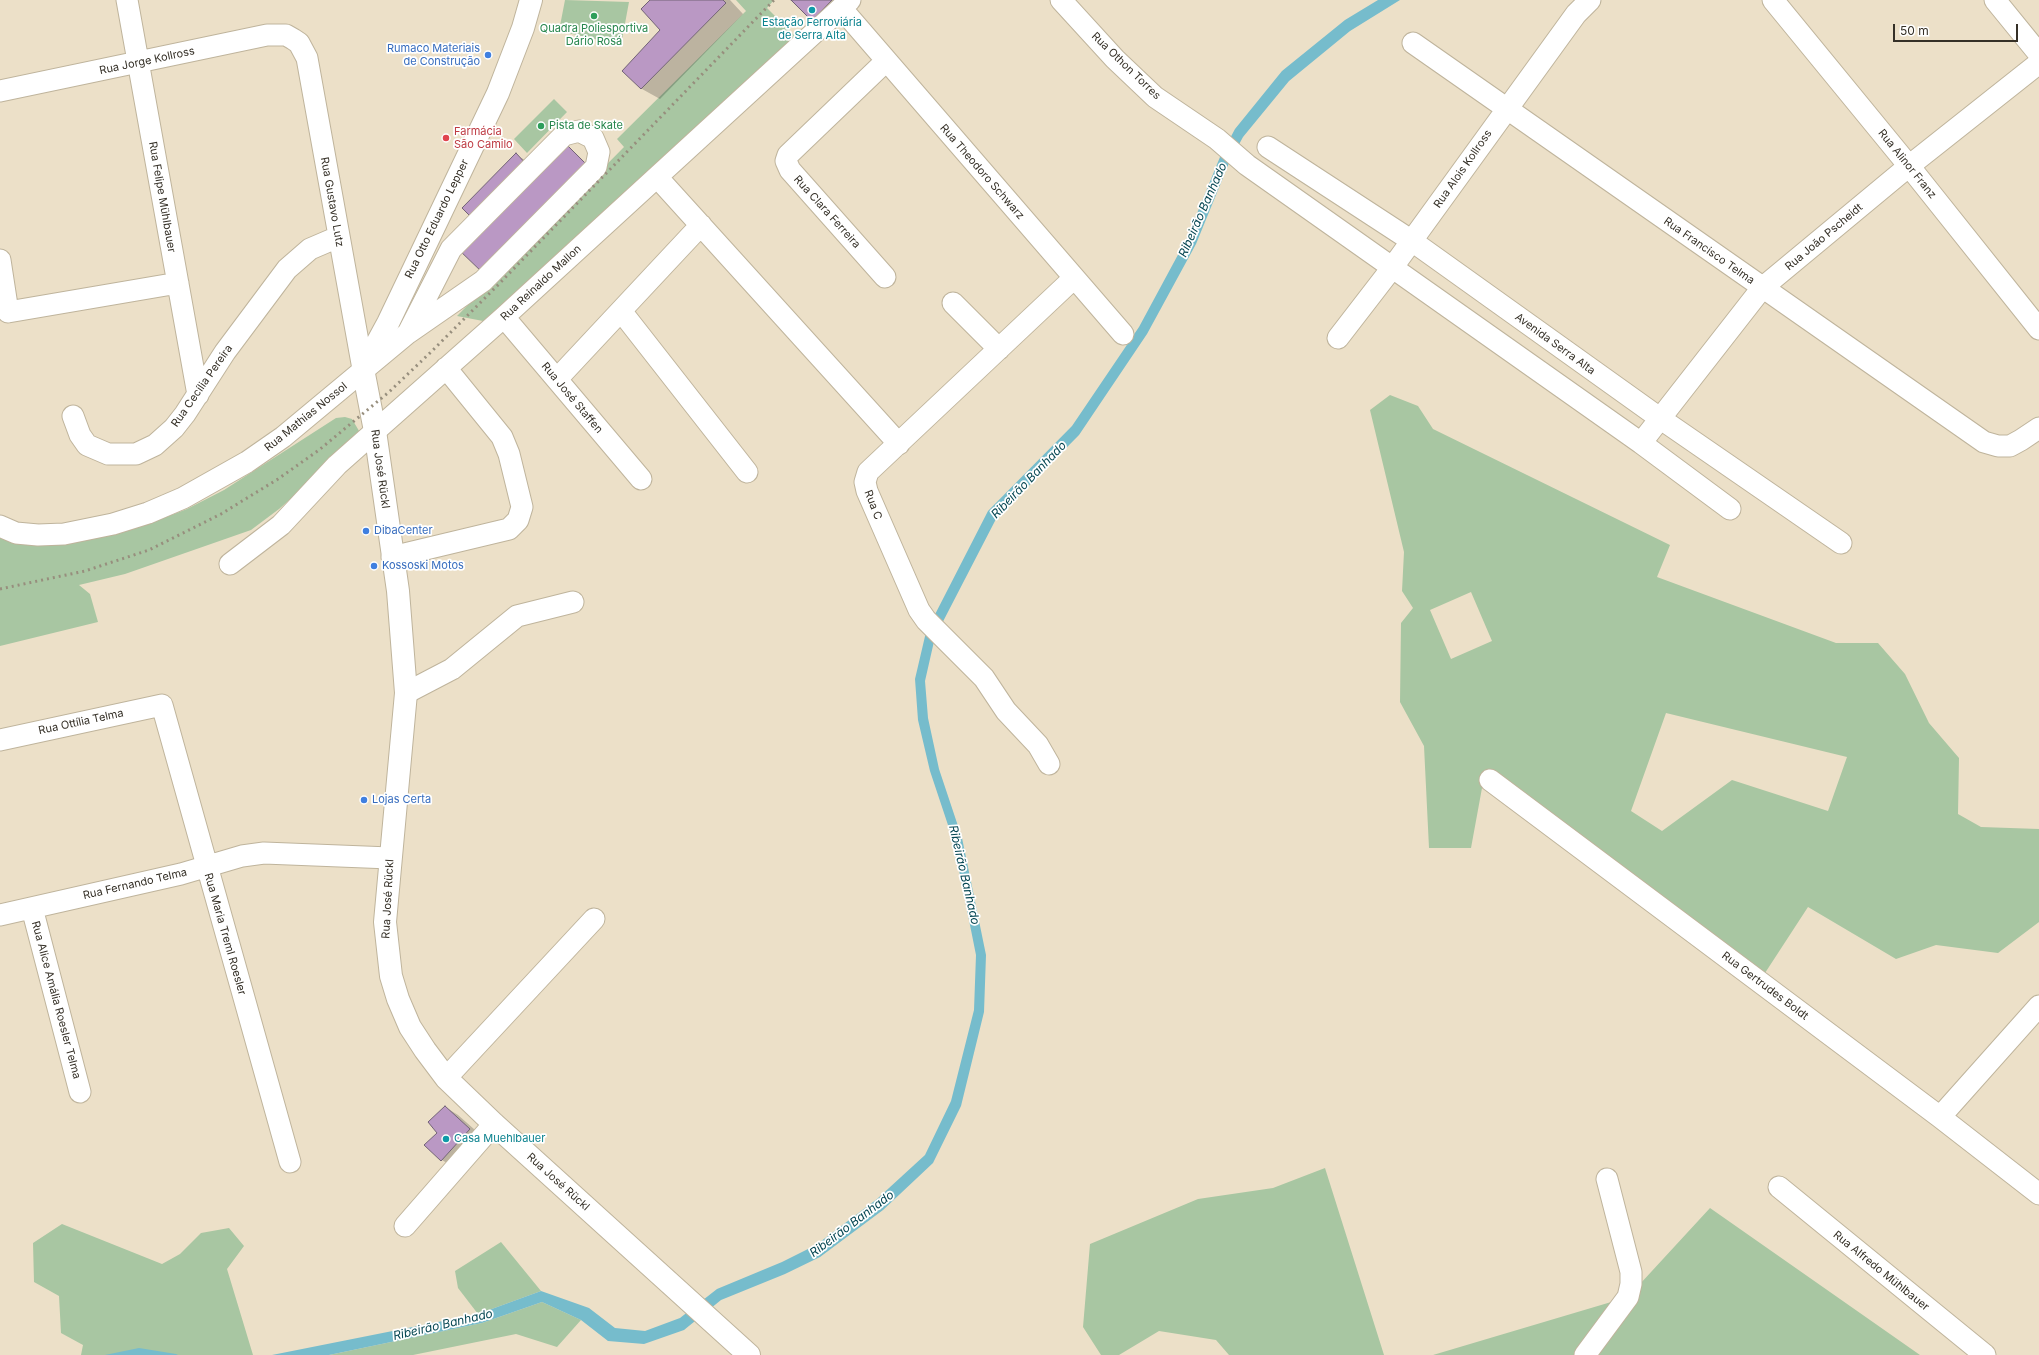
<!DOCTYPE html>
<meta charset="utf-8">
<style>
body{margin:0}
#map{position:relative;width:2039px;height:1355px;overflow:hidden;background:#ece0c8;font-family:Inter,sans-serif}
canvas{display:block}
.scale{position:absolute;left:1893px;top:24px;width:125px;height:18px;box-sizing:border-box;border:2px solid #353027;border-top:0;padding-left:5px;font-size:12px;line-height:14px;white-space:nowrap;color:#353027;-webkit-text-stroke:3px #fff;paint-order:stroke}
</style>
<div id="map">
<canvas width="2039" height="1355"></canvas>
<div class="scale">50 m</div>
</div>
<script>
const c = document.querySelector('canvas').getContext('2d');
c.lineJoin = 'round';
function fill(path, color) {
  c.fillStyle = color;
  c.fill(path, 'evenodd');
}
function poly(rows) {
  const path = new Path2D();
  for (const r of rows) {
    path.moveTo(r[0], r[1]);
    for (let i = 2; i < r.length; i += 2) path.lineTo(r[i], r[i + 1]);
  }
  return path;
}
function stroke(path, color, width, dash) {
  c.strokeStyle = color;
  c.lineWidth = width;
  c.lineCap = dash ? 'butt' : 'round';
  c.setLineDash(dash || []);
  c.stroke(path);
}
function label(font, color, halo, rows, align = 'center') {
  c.font = font + ' Inter,sans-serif';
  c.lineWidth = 3.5;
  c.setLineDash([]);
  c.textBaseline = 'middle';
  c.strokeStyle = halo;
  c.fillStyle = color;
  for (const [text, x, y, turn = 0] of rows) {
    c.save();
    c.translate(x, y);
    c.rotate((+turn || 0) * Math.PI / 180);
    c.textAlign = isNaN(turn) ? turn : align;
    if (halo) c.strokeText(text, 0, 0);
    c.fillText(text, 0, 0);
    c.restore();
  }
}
fill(poly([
 [565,0,629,2,621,45,559,31],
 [736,0,774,0,767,8,797,38,497,310,483,321,457,316,624,147,617,139,746,11],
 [554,99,567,112,527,153,514,139],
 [1390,395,1418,406,1433,429,1670,545,1657,577,1836,643,1878,643,1905,674,1929,723,1959,758,1958,814,1981,827,2039,829,2039,922,1998,953,1936,945,1896,959,1808,907,1765,973,1507,780,1482,788,1471,848,1429,848,1424,746,1400,702,1401,623,1413,608,1402,591,1404,552,1370,410],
 [1471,592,1492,641,1451,659,1430,610],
 [1666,713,1847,757,1828,811,1732,780,1662,831,1631,811],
 [345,417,352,419,362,436,279,509,251,530,125,574,79,585,90,594,98,622,0,646,0,535,108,535,148,524,187,509,224,490,336,418],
 [1325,1168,1384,1355,1229,1355,1216,1340,1159,1331,1119,1355,1101,1355,1083,1327,1090,1244,1198,1199,1273,1188],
 [1710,1208,1920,1355,1433,1355,1628,1297],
 [62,1224,162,1264,180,1254,201,1233,229,1228,244,1246,227,1269,253,1355,81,1355,83,1345,61,1333,59,1296,34,1282,33,1243],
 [501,1242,541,1291,478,1314,458,1288,455,1271],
 [542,1302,581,1320,557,1347,516,1334,413,1355,329,1355,482,1323]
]), '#a8c6a2');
fill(poly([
 [1378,0,1400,0,1350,31,1289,81,1243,137,1229,163,1196,244,1147,334,1079,435,996,519,935,637,925,681,928,718,939,769,962,838,986,955,984,1012,961,1106,933,1163,883,1210,820,1257,785,1274,721,1300,684,1330,644,1344,608,1341,581,1320,542,1302,482,1323,329,1355,272,1355,478,1314,541,1291,589,1308,615,1328,645,1331,680,1318,717,1289,782,1262,816,1245,877,1199,925,1155,951,1101,974,1010,976,955,953,840,930,771,918,720,915,679,926,632,988,511,1072,426,1139,327,1187,238,1220,157,1235,129,1282,71,1345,20],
 [139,1348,176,1354,178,1355,105,1355]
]), '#76bccc');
fill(poly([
 [652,0,730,0,743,14,660,99,642,89,623,70,661,30],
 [792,0,853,0,826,27],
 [568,146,593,170,488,275,516,155,525,160],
 [445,1107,458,1115,483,1137,455,1168,442,1160,439,1133]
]), '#0003');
const building = poly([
 [650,0,723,0,726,3,641,89,622,71,660,30,641,9,650,0],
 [791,0,832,0,812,21,791,0],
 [564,142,589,167,484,274,458,249,564,142],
 [516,153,527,165,473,219,462,208,516,153],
 [445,1106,470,1129,441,1161,424,1145,437,1133,428,1122,445,1106]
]);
fill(building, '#ba98c4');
stroke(building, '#726376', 1);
const minor = poly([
 [127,0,198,395],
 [1061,0,1115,59,1155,97,1217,139,1247,165,1641,443,1730,509],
 [1773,0,1909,166,2039,329],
 [1995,0,2039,54],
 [842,9,1123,334],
 [1413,43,1984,442,1998,446,2010,446,2021,440,2039,428],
 [0,91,267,35,286,35,293,39,299,43,307,58,363,369],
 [1268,147,1412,241,1661,419,1841,543],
 [657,177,899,444],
 [0,260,8,312,178,283],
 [885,277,790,170,786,161,788,155,886,61],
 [953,303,999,349],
 [621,311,747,472],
 [504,317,641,479],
 [1338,338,1392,268,1576,14,1590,0],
 [557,379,701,225],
 [73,416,80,435,87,445,108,454,136,454,155,445,174,428,185,414,225,352,287,269,310,249,338,237],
 [1641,443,1762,288,1909,166,2039,63],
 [0,526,16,533,38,535,64,534,113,524,148,513,183,498,247,462,283,437,408,333,483,281,596,167,599,152,593,138,579,131,564,135,451,249,408,333],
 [392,557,509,529,518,520,522,507,509,454,502,437,446,368],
 [230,564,281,525,337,465,504,317,850,0],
 [406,693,452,669,517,616,573,602],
 [0,740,162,705,290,1162],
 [1049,764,1038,745,1006,711,984,678,926,620,919,610,867,491,865,482,868,472,1074,278],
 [1490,780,1940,1117,2039,1194],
 [32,908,80,1092],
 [0,915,181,874,242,856,264,853,390,858],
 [446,1078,594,919],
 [1940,1117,2039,1006],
 [1779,1187,1985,1355],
 [405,1226,494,1124],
 [1585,1355,1628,1297,1631,1284,1631,1272,1607,1179]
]);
const major = poly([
 [531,0,523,28,498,93,388,323,363,369,375,431,398,591,406,693,385,922,391,976,398,999,410,1027,425,1050,446,1078,494,1124,749,1355]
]);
stroke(minor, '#bfb49c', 23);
stroke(major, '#bfb49c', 24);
stroke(minor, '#fff', 21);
stroke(major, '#fff', 22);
stroke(poly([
 [0,589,85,571,149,550,221,514,278,479,319,450,389,392,431,352,498,285,774,0]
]), '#978e7d', 3, [2, 4]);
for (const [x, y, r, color] of [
 [812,10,4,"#0f9aa8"],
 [594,16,4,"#2e9e5b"],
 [488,55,4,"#3f7fe0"],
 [541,126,4,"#2e9e5b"],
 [446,138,4,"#e0444e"],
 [366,531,4,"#3f7fe0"],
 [374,566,4,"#3f7fe0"],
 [364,800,4,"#3f7fe0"],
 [446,1139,4,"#0f9aa8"]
]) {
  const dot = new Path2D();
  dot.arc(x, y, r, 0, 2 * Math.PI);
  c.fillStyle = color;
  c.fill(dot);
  stroke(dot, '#fff', 1.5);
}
label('11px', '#0d838f', '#fff', [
 ["Estação Ferroviária",812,23],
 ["de Serra Alta",812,36],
 ["Casa Muehlbauer",454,1139,"left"]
]);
label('11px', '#27864d', '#fff', [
 ["Quadra Poliesportiva",594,29],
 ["Dário Rosá",594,42],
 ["Pista de Skate",549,126,"left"]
]);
label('11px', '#366cbe', '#fff', [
 ["Rumaco Materiais",480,49,"right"],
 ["de Construção",480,62,"right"],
 ["DibaCenter",374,531],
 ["Kossoski Motos",382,566],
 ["Lojas Certa",372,800]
], 'left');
label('11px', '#353027', '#fff', [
 ["Rua Jorge Kollross",147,61,-12],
 ["Rua Othon Torres",1126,66,44],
 ["Rua Alinor Franz",1907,164,51],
 ["Rua Alois Kollross",1463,169,-55],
 ["Rua Theodoro Schwarz",982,172,49],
 ["Rua Felipe Mühlbauer",162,197,80],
 ["Rua Gustavo Lutz",332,202,80],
 ["Rua Clara Ferreira",827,212,48],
 ["Rua Otto Eduardo Lepper",437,219,-64],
 ["Rua João Pscheidt",1824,237,-40],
 ["Rua Francisco Telma",1709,251,35],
 ["Rua Reinaldo Mallon",541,283,-43],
 ["Avenida Serra Alta",1555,344,36],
 ["Rua Cecília Pereira",202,386,-55],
 ["Rua José Staffen",572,398,50],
 ["Rua Mathias Nossol",306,417,-39],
 ["Rua José Rückl",380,469,82],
 ["Rua C",873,505,69],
 ["Rua Ottília Telma",81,722,-12],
 ["Rua Fernando Telma",135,884,-13],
 ["Rua José Rückl",388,899,-87],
 ["Rua Maria Treml Roesler",225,934,74],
 ["Rua Gertrudes Boldt",1765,986,37],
 ["Rua Alice Amália Roesler Telma",56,1000,75],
 ["Rua José Rückl",558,1182,42],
 ["Rua Alfredo Mühlbauer",1881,1271,39]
]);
label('11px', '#be3a42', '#fff', [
 ["Farmácia",454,132],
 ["São Camilo",454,145]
], 'left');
label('italic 12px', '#064753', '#fff', [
 ["Ribeirão Banhado",1203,210,-66],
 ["Ribeirão Banhado",1029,480,-46],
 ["Ribeirão Banhado",964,875,77],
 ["Ribeirão Banhado",852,1224,-37],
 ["Ribeirão Banhado",443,1325,-13]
]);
</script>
